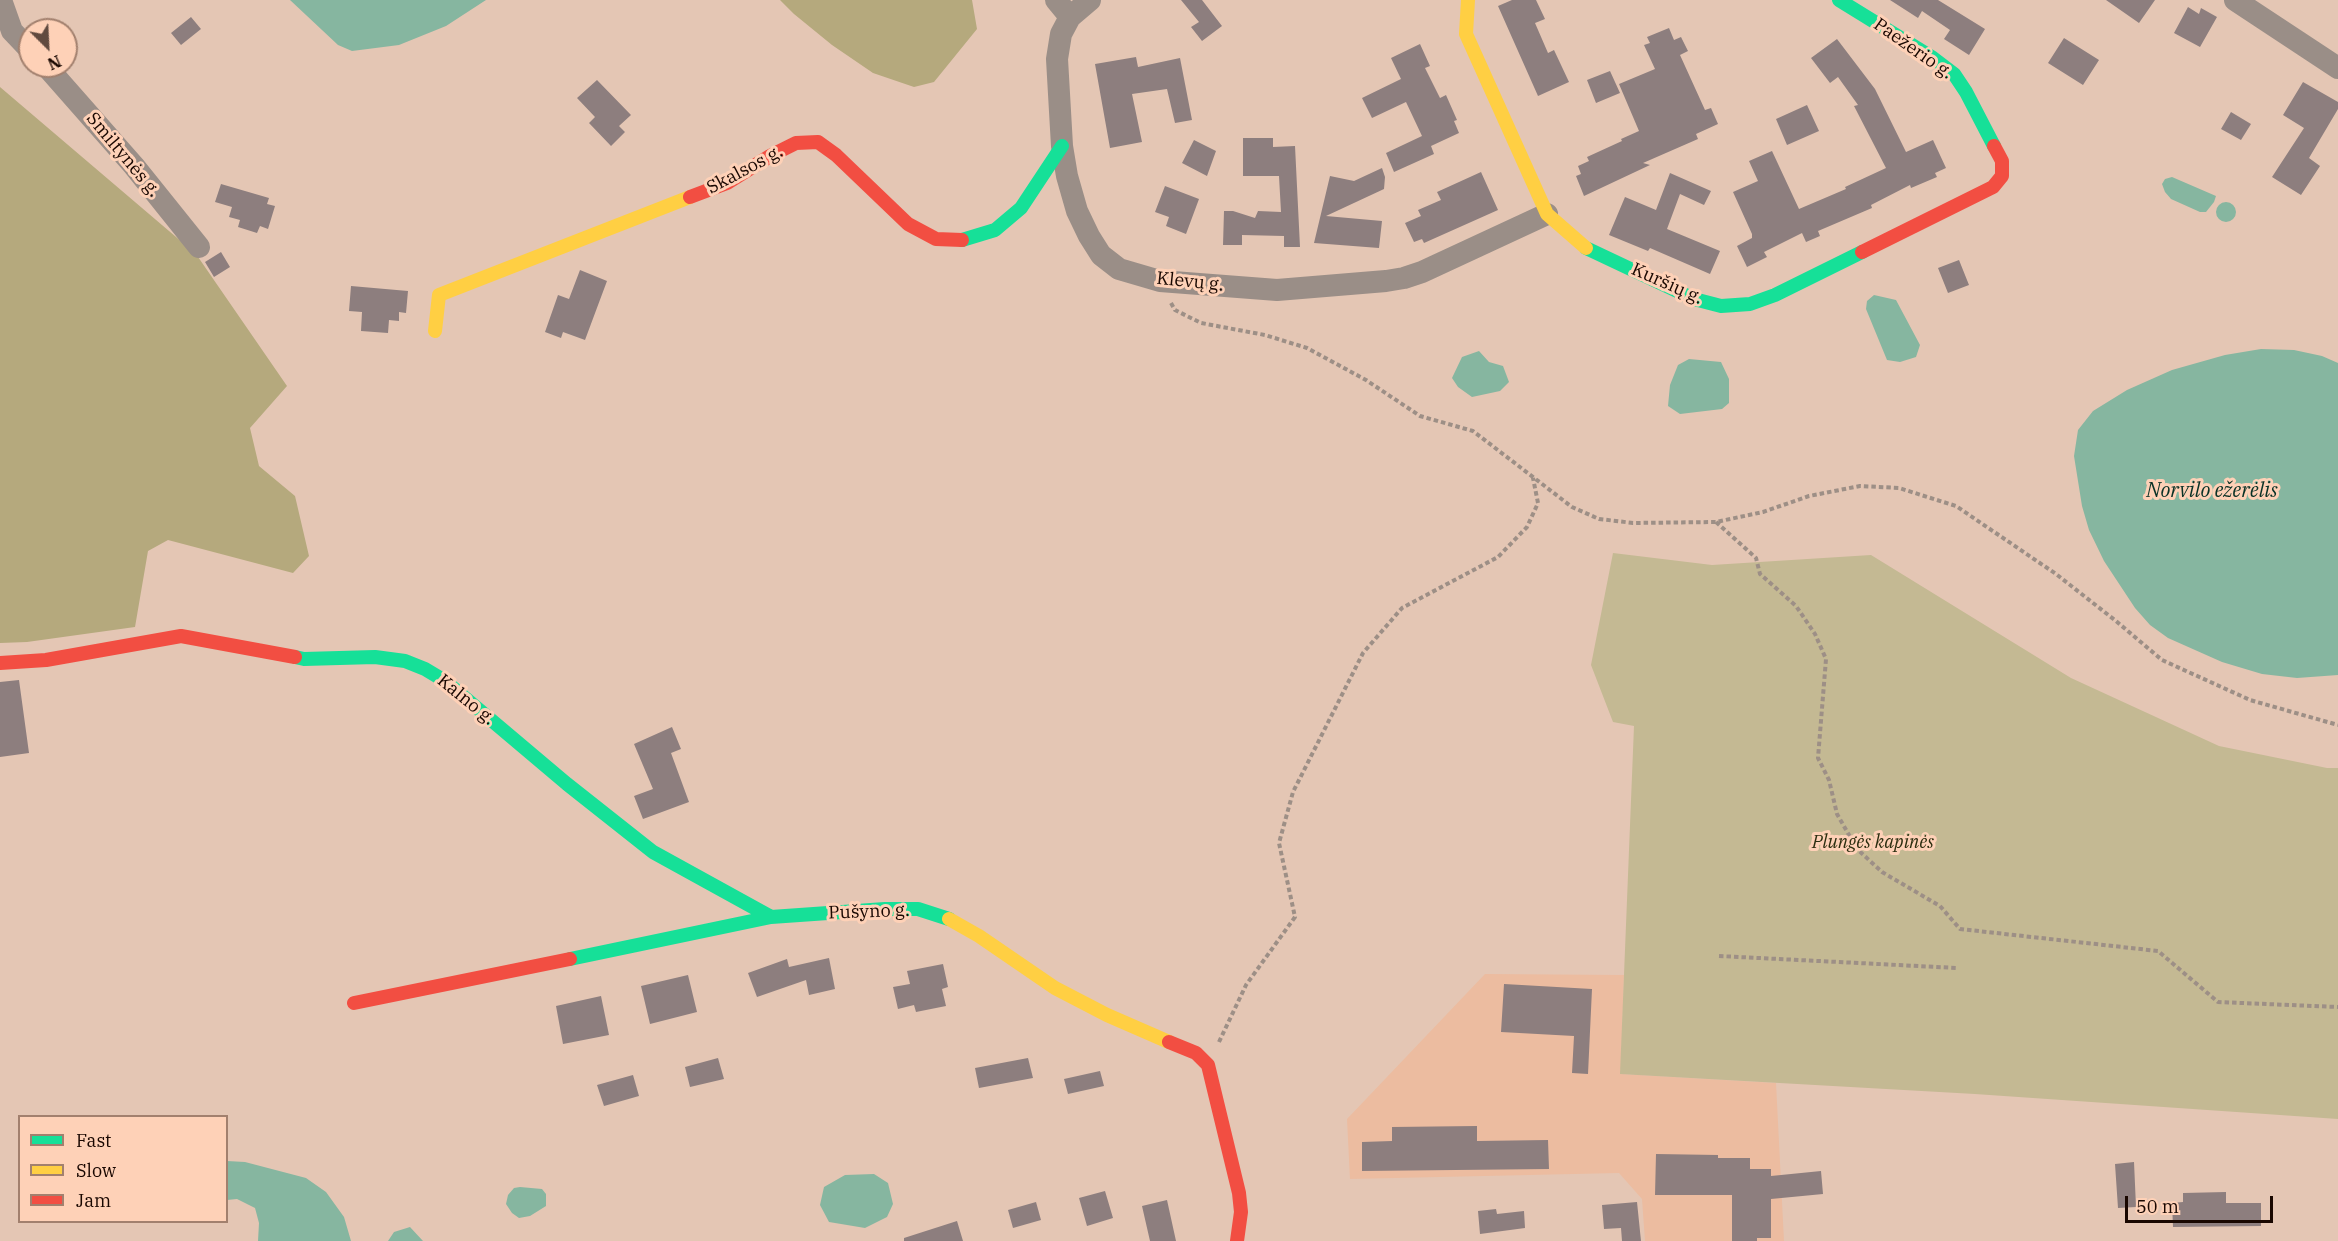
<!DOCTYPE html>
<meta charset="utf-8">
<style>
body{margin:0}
#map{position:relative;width:2338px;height:1241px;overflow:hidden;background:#e4c6b4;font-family:"IBM Plex Serif",serif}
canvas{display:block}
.legend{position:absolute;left:18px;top:1115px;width:210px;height:108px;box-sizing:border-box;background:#fed1b7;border:2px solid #a2806e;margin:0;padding:8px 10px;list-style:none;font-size:18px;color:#190700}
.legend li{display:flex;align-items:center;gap:12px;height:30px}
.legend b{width:30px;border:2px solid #a2806e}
.north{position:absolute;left:18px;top:18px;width:60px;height:60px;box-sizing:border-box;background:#fed1b7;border:2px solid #a2806e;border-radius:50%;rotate:156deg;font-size:16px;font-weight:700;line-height:24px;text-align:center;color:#190700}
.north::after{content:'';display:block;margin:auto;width:21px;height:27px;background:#604a3f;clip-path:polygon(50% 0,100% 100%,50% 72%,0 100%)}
.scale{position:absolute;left:2125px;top:1196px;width:148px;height:27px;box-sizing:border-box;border:3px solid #190700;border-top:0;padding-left:8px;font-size:18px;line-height:21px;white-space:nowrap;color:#190700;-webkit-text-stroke:4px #fed1b7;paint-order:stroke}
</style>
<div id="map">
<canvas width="2338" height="1241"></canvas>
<ul class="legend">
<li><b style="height:8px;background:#16e098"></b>Fast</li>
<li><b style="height:8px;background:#ffcf43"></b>Slow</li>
<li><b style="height:8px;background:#f24e42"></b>Jam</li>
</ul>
<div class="north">N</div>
<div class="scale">50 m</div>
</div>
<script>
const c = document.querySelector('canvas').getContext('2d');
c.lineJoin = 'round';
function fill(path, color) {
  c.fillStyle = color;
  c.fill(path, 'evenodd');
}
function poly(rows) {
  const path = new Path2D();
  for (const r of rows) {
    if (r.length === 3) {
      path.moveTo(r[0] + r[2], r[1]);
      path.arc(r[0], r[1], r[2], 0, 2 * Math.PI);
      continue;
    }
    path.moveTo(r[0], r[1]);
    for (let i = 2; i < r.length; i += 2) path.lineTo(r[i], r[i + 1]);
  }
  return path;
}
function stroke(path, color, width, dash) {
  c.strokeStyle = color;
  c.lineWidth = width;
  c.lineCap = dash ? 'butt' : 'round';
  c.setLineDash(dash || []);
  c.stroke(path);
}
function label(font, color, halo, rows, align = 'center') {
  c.font = font + ' "IBM Plex Serif",serif';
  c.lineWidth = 6;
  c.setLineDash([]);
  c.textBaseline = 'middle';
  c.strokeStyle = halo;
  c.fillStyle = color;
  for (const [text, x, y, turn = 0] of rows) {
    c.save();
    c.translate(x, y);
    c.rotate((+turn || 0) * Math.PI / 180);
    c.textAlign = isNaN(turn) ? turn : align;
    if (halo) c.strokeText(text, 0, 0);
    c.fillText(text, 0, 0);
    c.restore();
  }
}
fill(poly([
 [1485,974,1624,975,1621,1074,1776,1083,1784,1241,1645,1241,1642,1199,1619,1173,1350,1179,1347,1119]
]), '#ecbca0');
fill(poly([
 [1613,553,1712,565,1871,555,2071,678,2219,746,2327,768,2338,768,2338,1119,1975,1094,1620,1074,1634,726,1613,722,1591,665]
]), '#c4b993');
fill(poly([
 [780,0,972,0,977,29,934,82,914,87,873,73,832,45,794,14],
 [0,87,196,254,287,386,250,428,259,466,295,496,309,556,293,573,168,540,148,551,135,627,27,642,0,643]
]), '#b5a97d');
fill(poly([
 [290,0,486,0,446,26,399,45,352,51,338,45],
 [2172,177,2216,196,2214,202,2206,212,2200,212,2171,199,2165,192,2162,184,2165,179],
 [2226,212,10],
 [1874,295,1896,300,1920,345,1916,357,1900,362,1887,360,1866,309,1867,301],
 [2261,349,2294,350,2322,356,2338,363,2338,675,2297,678,2262,674,2222,662,2168,638,2150,625,2135,608,2104,561,2089,530,2082,506,2074,456,2078,430,2093,411,2127,390,2172,370,2225,355],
 [1479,351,1489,362,1503,366,1509,382,1500,391,1472,397,1458,387,1452,378,1462,357],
 [1689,359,1721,362,1729,379,1729,403,1722,409,1680,414,1668,406,1670,385,1678,365],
 [227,1161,245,1162,306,1178,326,1192,344,1217,351,1241,258,1241,259,1223,255,1208,237,1199,227,1200],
 [874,1174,888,1183,893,1204,887,1217,865,1228,829,1222,820,1205,824,1187,845,1175],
 [520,1187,542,1189,546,1194,546,1206,530,1216,519,1218,512,1213,506,1204,508,1195,514,1188],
 [410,1227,423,1241,388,1241,394,1232]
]), '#86b6a0');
fill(poly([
 [1181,0,1202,0,1222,26,1202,41,1191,27,1199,22],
 [1512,0,1536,0,1545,19,1535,23,1548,53,1554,50,1569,82,1538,96,1498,6],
 [1890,0,1938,0,1985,29,1969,55,1944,39,1950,30,1922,11,1918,18],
 [2106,0,2155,0,2139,23],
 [2188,7,2199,14,2201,8,2217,17,2200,47,2174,33],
 [191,17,201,29,181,45,171,33],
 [1669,28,1674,40,1681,37,1688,51,1680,55,1705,110,1711,108,1718,124,1696,134,1698,139,1643,163,1650,165,1584,196,1576,176,1581,174,1578,166,1589,161,1587,157,1622,141,1621,139,1639,131,1619,84,1655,69,1644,45,1650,43,1647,37],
 [2064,38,2099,60,2083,85,2048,63],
 [1837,39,1875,89,1906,152,1933,140,1946,168,1935,173,1937,177,1911,188,1910,185,1871,205,1872,208,1818,231,1820,236,1806,242,1802,233,1764,252,1767,257,1747,267,1737,246,1752,238,1752,234,1733,192,1758,181,1749,161,1772,151,1799,209,1846,189,1845,187,1886,168,1854,106,1858,105,1838,77,1830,83,1811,58],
 [1420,44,1430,66,1425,68,1440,98,1446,95,1457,120,1454,121,1459,133,1431,146,1434,154,1394,172,1386,153,1422,136,1406,102,1372,118,1362,98,1401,79,1391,58],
 [1136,57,1138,67,1180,58,1192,120,1175,123,1167,89,1132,94,1142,142,1110,148,1095,64],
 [1610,71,1620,93,1596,103,1587,80],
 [597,80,631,115,619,126,625,132,611,146,589,123,595,117,577,98],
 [2303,82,2338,102,2338,109,2309,158,2320,166,2301,195,2272,177,2304,128,2283,115],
 [1807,105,1819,131,1787,145,1776,119],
 [2231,112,2251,124,2241,140,2221,129],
 [1243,138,1273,138,1273,147,1295,146,1300,247,1284,247,1284,236,1242,235,1242,245,1223,245,1224,211,1233,211,1255,218,1258,211,1281,212,1279,176,1243,176],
 [1194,140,1216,151,1207,176,1182,163],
 [1382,168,1385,177,1384,189,1326,216,1382,221,1379,248,1314,243,1330,176,1354,181],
 [1481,172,1498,210,1424,243,1422,239,1414,242,1405,223,1421,216,1418,210,1441,200,1437,192],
 [1670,173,1711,191,1704,205,1680,194,1667,229,1720,251,1710,274,1650,248,1648,251,1609,235,1625,197,1656,210],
 [221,184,269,198,267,204,275,206,268,229,260,226,257,233,238,227,240,220,229,217,232,207,215,202],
 [1165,186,1199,199,1186,234,1166,226,1169,217,1155,212],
 [221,252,230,267,214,277,205,262],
 [1959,260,1969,285,1948,293,1938,268],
 [580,270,607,281,585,340,563,332,561,338,545,332,558,295,569,299],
 [351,286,408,291,406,313,399,312,399,321,389,320,388,333,361,331,362,312,349,311],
 [19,680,29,753,0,757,0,682],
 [672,727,681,749,671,753,689,802,643,819,634,796,653,789,634,744],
 [829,958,835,989,809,995,806,980,757,997,748,973,787,959,789,967],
 [943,964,948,987,942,989,946,1006,916,1012,914,1005,898,1009,893,987,910,984,907,971],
 [688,975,697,1012,650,1024,641,986],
 [1504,984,1592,989,1588,1074,1572,1073,1574,1036,1501,1032],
 [601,996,609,1035,563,1044,556,1006],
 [718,1058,724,1079,690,1087,685,1067],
 [1028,1058,1033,1078,979,1088,975,1068],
 [1100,1071,1104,1086,1068,1094,1064,1079],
 [633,1075,639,1096,604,1106,597,1085],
 [1477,1126,1477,1141,1548,1140,1549,1169,1362,1171,1362,1142,1392,1141,1392,1127],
 [1656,1154,1718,1155,1718,1158,1750,1158,1750,1169,1771,1169,1771,1176,1821,1171,1823,1194,1771,1199,1771,1238,1757,1238,1757,1241,1732,1241,1732,1195,1655,1195],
 [2134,1162,2136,1207,2118,1208,2115,1164],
 [1105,1191,1113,1218,1087,1226,1079,1198],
 [2226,1192,2226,1203,2261,1203,2261,1226,2173,1227,2172,1203,2183,1202,2183,1193],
 [1167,1200,1176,1241,1150,1241,1142,1206],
 [1036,1202,1041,1220,1013,1228,1008,1210],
 [1637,1202,1641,1241,1622,1241,1621,1228,1604,1229,1602,1205],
 [1496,1209,1497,1214,1524,1211,1525,1228,1480,1234,1478,1211],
 [957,1221,963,1241,904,1241,904,1238]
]), '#8d7e7e');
stroke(poly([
 [1171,303,1175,310,1201,323,1265,335,1307,348,1366,380,1420,416,1473,431,1572,507,1599,519,1633,523,1716,522,1763,512,1809,496,1860,486,1899,488,1956,506,2056,574,2116,621,2162,660,2250,700,2338,725],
 [1716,522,1756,558,1760,574,1796,606,1815,634,1826,659,1818,758,1829,780,1837,814,1857,849,1882,872,1940,906,1960,929,2158,951,2218,1002,2338,1007],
 [1719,956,1958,968],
 [1219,1042,1246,985,1295,917,1279,843,1293,792,1363,653,1402,608,1498,557,1527,527,1538,503,1533,478]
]), '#9d8f86', 4, [4.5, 3]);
stroke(poly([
 [1,0,12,31,30,50],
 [1056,0,1070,17],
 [1090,0,1070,17,1061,34,1057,59,1062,146,1067,176,1077,211,1089,236,1101,255,1119,269,1160,281,1277,290,1386,281,1404,278,1422,272,1547,214],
 [2235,0,2338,68],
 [46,66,134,166,199,247]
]), '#9a8e87', 22);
stroke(poly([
 [1839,0,1933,58,1954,74,1966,92,1994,146],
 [962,240,995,230,1021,208,1062,146],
 [1586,248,1694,299,1721,306,1750,304,1775,295,1862,252],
 [295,657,304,659,375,657,405,661,425,669,445,681,567,784,653,852,771,917],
 [570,959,771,917,885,909,918,909,949,919]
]), '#16e098', 14);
stroke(poly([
 [1468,0,1466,34,1547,214,1586,248],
 [435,331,439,295,690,197],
 [949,919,979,936,1055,988,1107,1015,1169,1042]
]), '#ffcf43', 14);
stroke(poly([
 [690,197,727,183,770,156,796,143,818,142,836,155,908,224,936,239,962,240],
 [1862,252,1993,187,2002,176,2002,161,1994,146],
 [0,663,46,660,181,636,295,657],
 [354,1003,570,959],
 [1169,1042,1196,1053,1208,1065,1239,1193,1241,1212,1237,1241]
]), '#f24e42', 14);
label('18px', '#190700', '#fed1b7', [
 ["Paežerio g.",1913,49,35],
 ["Smiltynės g.",123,155,50],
 ["Skalsos g.",745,170,-28],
 ["Klevų g.",1190,282,6],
 ["Kuršių g.",1667,284,24],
 ["Kalno g.",466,700,39],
 ["Pušyno g.",869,912,-2]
]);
label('italic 18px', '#2c2e10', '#fed1b7', [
 ["Plungės kapinės",1873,843]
]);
label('italic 20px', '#093126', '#fed1b7', [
 ["Norvilo ežerėlis",2212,491]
]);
</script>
